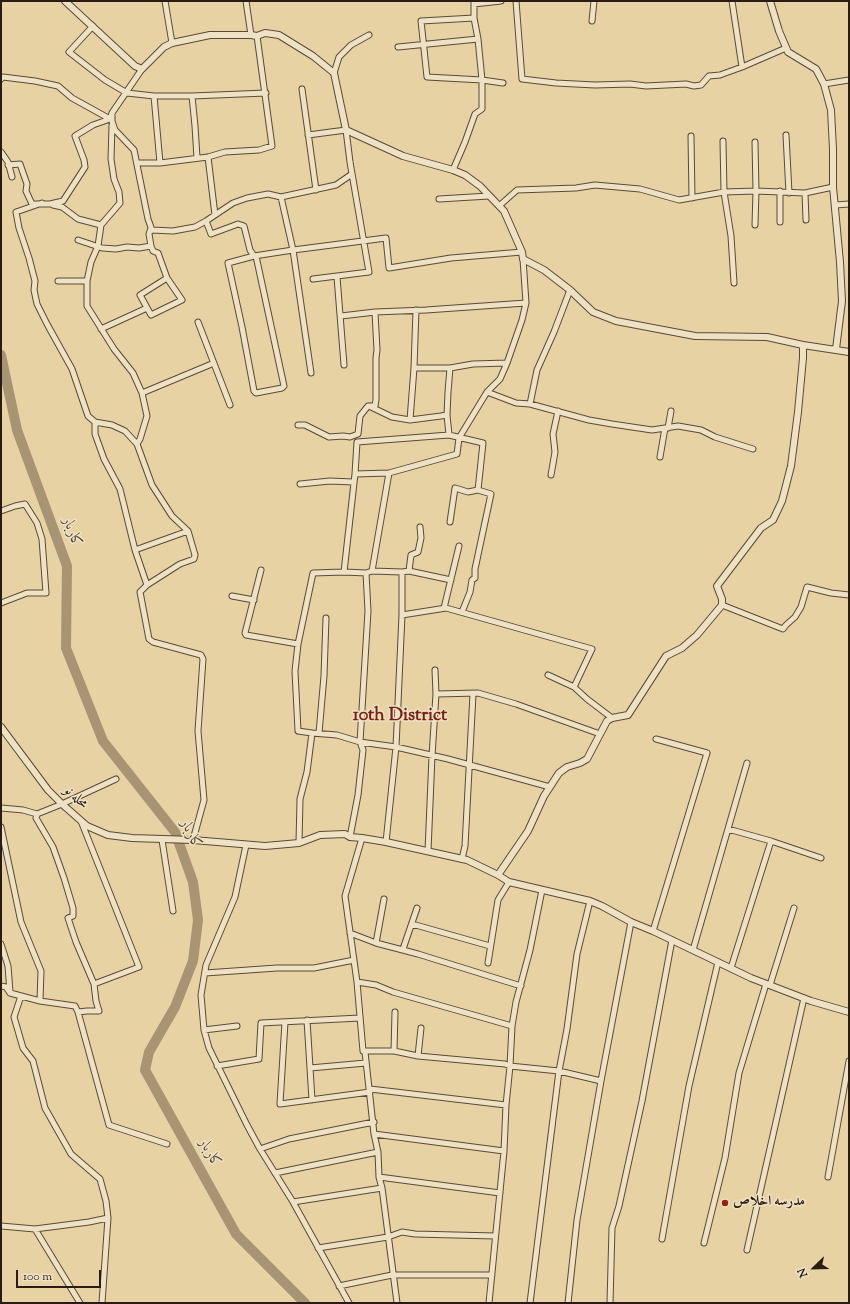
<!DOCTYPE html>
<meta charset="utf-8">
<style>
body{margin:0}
#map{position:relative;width:850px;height:1304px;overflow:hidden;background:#e7d2a4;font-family:"Sorts Mill Goudy",serif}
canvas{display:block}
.frame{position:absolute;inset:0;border:2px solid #2a1c14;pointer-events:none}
.north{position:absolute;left:794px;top:1248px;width:40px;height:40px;-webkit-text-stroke:3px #efe2c4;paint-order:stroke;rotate:247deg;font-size:11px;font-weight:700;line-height:16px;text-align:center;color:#2a1c14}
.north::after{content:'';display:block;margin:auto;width:14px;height:18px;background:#2a1c14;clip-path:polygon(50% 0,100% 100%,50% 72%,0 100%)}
.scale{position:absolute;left:16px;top:1270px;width:85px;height:18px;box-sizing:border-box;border:2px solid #2a1c14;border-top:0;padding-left:5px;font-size:12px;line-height:14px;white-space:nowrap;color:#2a1c14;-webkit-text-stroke:3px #efe2c4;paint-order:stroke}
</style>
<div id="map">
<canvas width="850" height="1304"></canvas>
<div class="frame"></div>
<div class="north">N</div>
<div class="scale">100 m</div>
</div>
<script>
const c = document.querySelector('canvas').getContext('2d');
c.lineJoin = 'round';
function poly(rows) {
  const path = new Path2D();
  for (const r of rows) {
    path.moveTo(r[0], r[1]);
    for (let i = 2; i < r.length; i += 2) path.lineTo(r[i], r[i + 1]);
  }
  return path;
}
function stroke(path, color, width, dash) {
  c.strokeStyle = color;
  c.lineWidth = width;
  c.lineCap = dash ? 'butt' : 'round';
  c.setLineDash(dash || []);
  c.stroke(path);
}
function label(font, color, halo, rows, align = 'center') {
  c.font = font + ' "Sorts Mill Goudy",Amiri,serif';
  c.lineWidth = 3;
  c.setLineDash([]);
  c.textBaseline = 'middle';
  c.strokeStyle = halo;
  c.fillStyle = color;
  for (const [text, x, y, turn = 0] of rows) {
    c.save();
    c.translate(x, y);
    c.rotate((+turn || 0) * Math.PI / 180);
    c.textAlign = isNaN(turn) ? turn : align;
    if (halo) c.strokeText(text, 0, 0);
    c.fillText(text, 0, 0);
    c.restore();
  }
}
stroke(poly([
 [1,355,17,430,67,566,66,648,103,741,175,832,193,882,198,920,193,961,175,1007,149,1052,145,1070,236,1234,305,1303]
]), '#a79473', 10);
const minor = poly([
 [165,1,172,43],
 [246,1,251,35],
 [516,1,522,79,556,83,595,85,630,84,646,86,686,84,694,86,701,85,709,76,720,75,742,67,786,48],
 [732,1,742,67],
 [474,4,501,1],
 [474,18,421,21,427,77,482,80,503,83],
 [592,21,594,1],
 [93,26,69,52,105,80,127,93,154,96,192,96,266,93],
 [398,47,478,39],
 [334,73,339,57,351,45,369,35],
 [1,79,3,77,35,81,58,86,72,98,110,119],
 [824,84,849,80],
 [302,89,316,190],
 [154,96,160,163],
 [192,96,195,126,197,158],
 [112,113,112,121,115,130,134,150,148,219,152,230,173,231,195,227,206,221,233,203,247,198,268,194,281,197,293,250,311,373],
 [112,125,111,159,114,179,119,192,120,203,101,225,98,246,91,262,87,281,87,306,114,349,133,373,142,393,147,416,140,439,137,444],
 [308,135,346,130,350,162,369,272,313,279],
 [786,135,789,193],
 [691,136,692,198],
 [723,141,724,192,731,236,734,283],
 [1,152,8,162,12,177],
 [208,157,215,215],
 [137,163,160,163,208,157,225,152,259,150,272,146,257,36],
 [8,165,20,164,27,184,26,191,32,204,50,204,63,201,85,167,84,160,75,136,93,125,110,119,112,113,142,69],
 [453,170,465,142,475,114,482,109,482,80,478,39,474,18,474,1],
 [805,193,806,220],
 [281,197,336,185,352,174],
 [439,199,489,196],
 [42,203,16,212,19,228,29,258,35,281,34,290,37,304,47,324,72,369,88,416,95,422,95,434,104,459,120,489,135,550,147,585,140,592,149,639,153,642,201,655,203,659,198,731,204,800,193,840],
 [53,205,62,207,78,219,101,225],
 [835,205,849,204],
 [499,206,517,190,576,188,595,185,640,189,679,200,724,192,756,191,805,193,833,187],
 [206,221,211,234,238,224,244,226,250,250,254,256],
 [780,222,780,191],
 [755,225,756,191,755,142],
 [151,228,149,234,151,246,153,251,158,253,167,278,182,300,151,315,140,295,167,278],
 [78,240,102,248,116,249,127,247,139,248,151,246],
 [256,256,284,386,282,388,256,393,254,391,242,327,228,263,254,256,293,250,386,238,389,268,451,258,522,252],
 [337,277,344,365],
 [58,281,87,281],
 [341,316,375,312,426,310,526,303],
 [198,322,230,405],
 [101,329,147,308],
 [414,368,450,368,473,364,507,363],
 [487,392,516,403,530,404,537,370,554,332,570,290],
 [142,393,214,363],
 [530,404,589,420,612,424,652,430,678,426,701,430,715,437,753,449],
 [369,406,392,417,410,420,441,416,447,415],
 [410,420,414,368,416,310],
 [95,422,112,425,125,431,137,444,152,485,172,516,188,531,195,555,194,559,180,564,147,585],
 [298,425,305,425,329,437,343,436,350,437,358,434,360,416,368,406,375,406,376,400,376,358,377,350,375,312],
 [668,428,671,411],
 [449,435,447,415,448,392,450,368],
 [660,457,665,428],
 [355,474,357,442,449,435,483,443,478,490,491,494,475,569,475,578,472,580,470,592,462,612],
 [551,475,555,452,553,434,558,411],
 [300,484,330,481,353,482],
 [1,511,15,506,25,504,37,523,42,539,46,593,27,593,1,603],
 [450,522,455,488,468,492,478,490],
 [135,550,188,531],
 [261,570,245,633,246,635,298,644],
 [372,571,389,473],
 [409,571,451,580],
 [402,572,409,571,411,555,418,552,421,538,420,527],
 [232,596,254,600],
 [722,605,783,629,786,625,795,617,801,607,807,587,831,593,849,595],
 [444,608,459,546],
 [402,615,446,608,592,649,574,687,587,699,612,718],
 [548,675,574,687],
 [436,694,478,693,516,704,600,734],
 [312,733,337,735,360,742,396,747,448,759,550,787],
 [319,733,324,676,326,618],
 [1,808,23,810,37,814,62,804,116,779],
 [37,814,36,818,53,847,64,878,73,908,73,916,68,918,76,942,94,984,96,1001,99,1011,87,1011,78,1012],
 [81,821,139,967,94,984],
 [1,827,21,922,41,971,40,1001],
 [728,829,771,841,821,858],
 [350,837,358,795,363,750,360,742,368,611,366,573],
 [362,838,345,896,357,982,363,1051,365,1052,374,1134,378,1152,379,1177,382,1188,397,1303],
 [162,840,173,911],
 [386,842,396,747,402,615,402,572,372,571,366,573,344,572,355,474,389,473,457,454,459,438,487,392,500,379,507,363,522,320,526,303,523,259],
 [299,843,300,799,307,772,312,733,298,731,295,671,298,644,313,573,344,572],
 [246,845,235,897,206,965,201,995,204,1030,209,1048,247,1125,260,1149,293,1202,349,1303],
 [428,851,432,756,436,694,435,670],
 [462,859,465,846,473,694],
 [412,924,490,946],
 [653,931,707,753,656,739],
 [350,933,376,943,418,954,521,986],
 [376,943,384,899],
 [1,944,8,966,10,992],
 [403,949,417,908],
 [693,950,747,763],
 [488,963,498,900,509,882],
 [731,968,771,841],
 [205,973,277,968,314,968,354,960],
 [357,982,376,985,393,992,512,1026],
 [770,985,794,908],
 [1,986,6,987,10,993,40,1001,75,1006,78,1012,109,1125,167,1144],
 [21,996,14,1017,23,1048,33,1061,45,1108,71,1154,100,1179,106,1201,108,1218,102,1303],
 [307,1020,312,1100],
 [285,1022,280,1104,370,1092],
 [204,1030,237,1026],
 [363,1051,394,1051,418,1056,505,1064,510,1066,559,1071,601,1081],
 [394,1051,395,1012],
 [418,1056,421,1028],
 [217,1066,259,1059,261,1023,360,1018],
 [310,1068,366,1063],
 [370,1089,506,1105],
 [374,1134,504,1151],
 [260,1149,289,1139,374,1122],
 [275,1173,378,1152],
 [379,1177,500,1193],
 [828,1177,849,1061],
 [293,1202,382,1188],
 [1,1226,35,1229,89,1222,108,1218],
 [35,1229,80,1303],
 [662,1239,689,1086,718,962],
 [704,1243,725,1158,739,1073,766,984],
 [318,1248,388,1237,402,1232,415,1234,495,1236],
 [747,1250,804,998],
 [339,1286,392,1275,492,1275],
 [489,1303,504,1151,506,1105,510,1066,512,1026,516,1002,530,950,542,890],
 [530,1303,559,1071,567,1029,577,954,590,901],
 [568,1303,577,1220,601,1081,631,922],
 [610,1303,612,1228,619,1206,642,1101,672,940]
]);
const tertiary = poly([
 [65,1,135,66,142,69,164,47,172,43,210,35,251,35,257,36,265,33,279,35,313,56,334,73,346,130,403,156,453,170,465,175,480,186,504,211,522,252,523,259,544,270,570,290,593,312,616,321,695,336,767,337,803,345,849,352],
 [770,1,779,31,788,52,816,69,824,84,831,110,833,149,833,187,840,262,842,301,836,349],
 [1,727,48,790,62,804,87,826,108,835,132,838,193,840,265,846,299,843,320,835,345,834,350,837,362,838,386,842,467,860,498,875,509,882,590,901,602,906,631,922,653,931,751,978,811,1001,849,1012],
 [498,875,528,831,544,796,559,773,567,767,580,763,587,759,607,721,612,718,628,715,666,656,682,648,697,635,722,605,722,599,717,586,761,528,773,520,782,501,791,466,798,412,803,358,803,345]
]);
stroke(minor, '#594a38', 7);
stroke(tertiary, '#594a38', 8);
stroke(minor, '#efe2c4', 5);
stroke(tertiary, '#efe2c4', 6);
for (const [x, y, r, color] of [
 [725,1203,4,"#8f2418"]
]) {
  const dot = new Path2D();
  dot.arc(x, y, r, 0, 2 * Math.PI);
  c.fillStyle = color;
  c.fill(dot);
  stroke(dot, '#efe2c4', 1.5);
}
label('14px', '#2a1c14', '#efe2c4', [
 ["محله نو",75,798,42]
]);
label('bold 14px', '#2a1c14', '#efe2c4', [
 ["مدرسه اخلاص",733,1203]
], 'left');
label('italic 15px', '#564635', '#efe2c4', [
 ["کاربار",71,533,70],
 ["کاربار",190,835,64],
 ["کاربار",209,1154,61]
]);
label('bold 18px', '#7a1f14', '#efe2c4', [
 ["10th District",400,717]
]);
</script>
